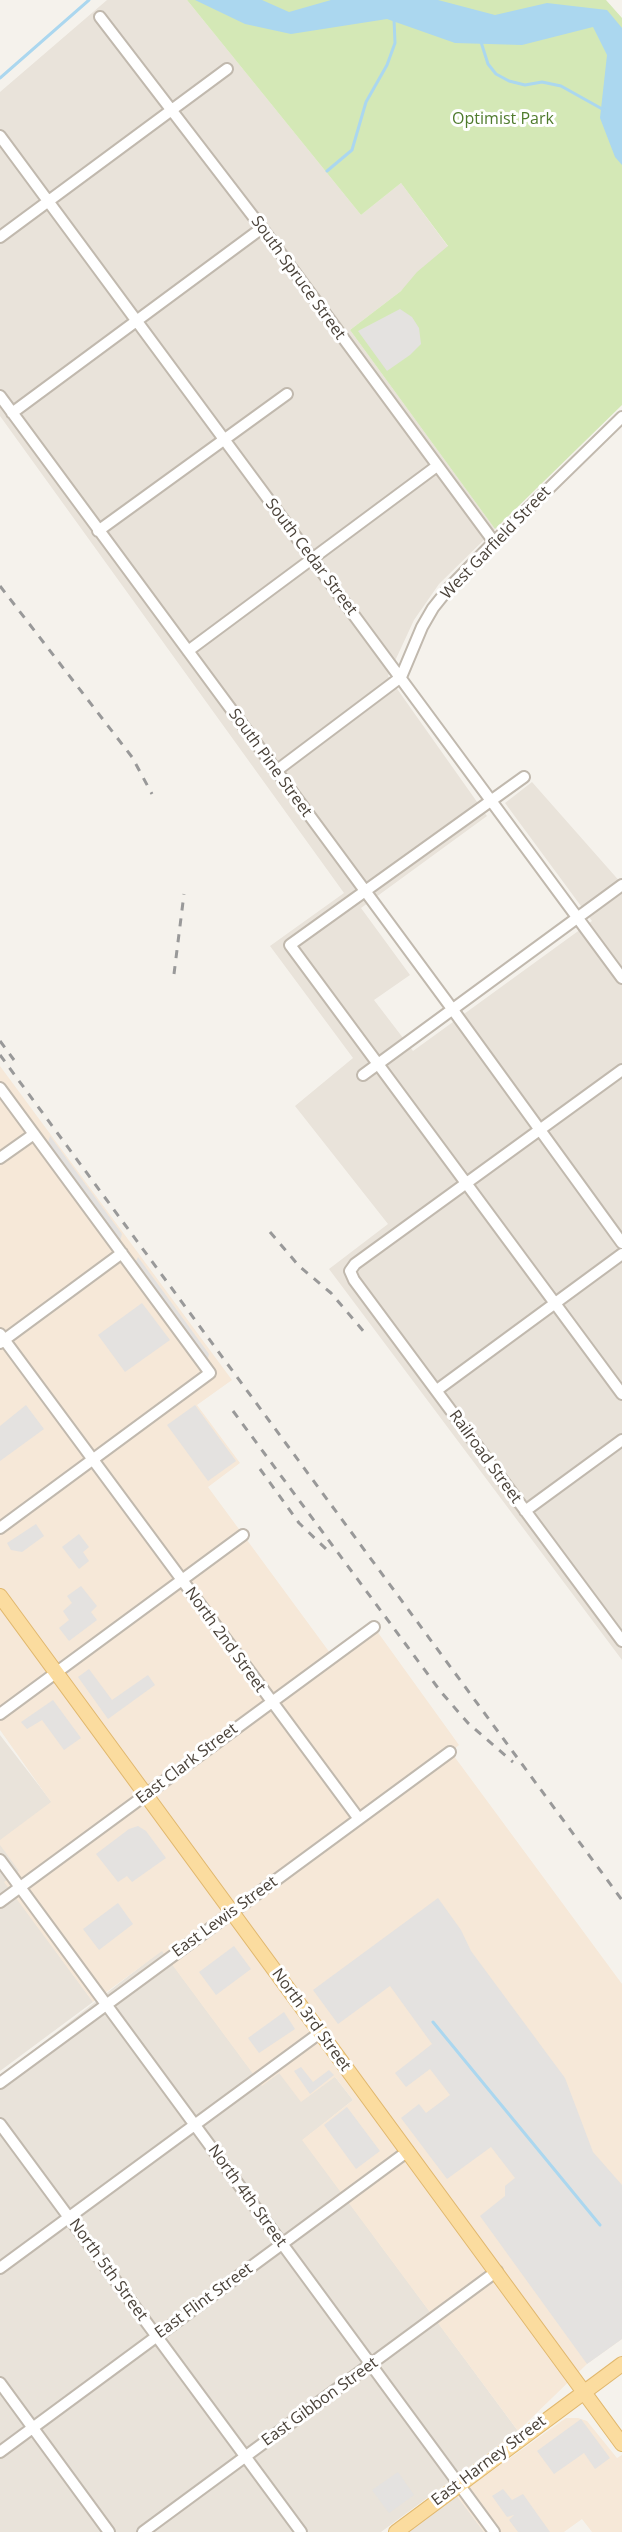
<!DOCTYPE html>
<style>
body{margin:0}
canvas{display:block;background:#f5f2ec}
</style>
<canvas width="622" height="2532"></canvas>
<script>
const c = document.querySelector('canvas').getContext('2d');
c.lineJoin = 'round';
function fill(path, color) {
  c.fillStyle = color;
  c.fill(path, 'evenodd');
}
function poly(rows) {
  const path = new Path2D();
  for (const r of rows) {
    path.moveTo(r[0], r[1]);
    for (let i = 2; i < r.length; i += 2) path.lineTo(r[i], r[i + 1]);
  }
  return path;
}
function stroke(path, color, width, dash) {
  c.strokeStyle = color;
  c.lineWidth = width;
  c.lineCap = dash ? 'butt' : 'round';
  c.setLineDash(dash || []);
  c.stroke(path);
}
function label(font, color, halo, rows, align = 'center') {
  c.font = font + ' "Open Sans",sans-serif';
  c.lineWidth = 6;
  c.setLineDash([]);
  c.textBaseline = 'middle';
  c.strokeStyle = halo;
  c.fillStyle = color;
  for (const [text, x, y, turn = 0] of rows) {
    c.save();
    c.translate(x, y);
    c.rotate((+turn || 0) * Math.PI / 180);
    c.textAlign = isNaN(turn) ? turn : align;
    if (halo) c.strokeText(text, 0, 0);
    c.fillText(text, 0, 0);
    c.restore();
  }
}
fill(poly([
 [107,0,187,0,361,215,401,183,452,252,350,330,495,529,439,584,414,620,388,676,487,816,361,908,410,975,374,1000,413,1051,592,921,505,803,532,782,622,884,622,1660,329,1269,388,1224,295,1106,353,1058,270,946,344,893,0,416,0,92],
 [0,1735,74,1831,5,1882,93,2002,0,2071],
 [162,1950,262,2085,279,2073,335,2077,353,2100,303,2140,518,2431,381,2532,0,2532,0,2076],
 [457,2496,484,2532,408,2532]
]), '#e9e3da');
fill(poly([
 [0,1066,232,1380,197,1405,240,1463,208,1487,333,1657,374,1627,459,1745,451,1752,622,1984,622,2339,587,2364,518,2431,302,2140,353,2100,335,2077,301,2102,279,2073,262,2086,162,1951,93,2002,4,1882,19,1871,0,1845,0,1840,51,1802,0,1730],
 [566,2418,578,2418,587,2421,617,2458,622,2455,622,2532,592,2532,582,2519,564,2532,484,2532,457,2496]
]), '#f6e8d8');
fill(poly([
 [187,0,606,0,622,18,622,405,495,529,350,330,401,291,417,272,448,246,401,183,361,215]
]), '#d4e8b6');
fill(poly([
 [400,309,412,317,419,328,421,344,410,355,387,371,358,331],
 [50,1136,122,1234,120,1242,47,1146],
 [138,1257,209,1354,207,1362,134,1265],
 [142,1303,170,1340,125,1372,98,1335],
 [26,1405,44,1429,0,1461,0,1426],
 [195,1405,236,1461,208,1481,167,1425],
 [36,1524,44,1536,22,1552,11,1550,7,1543],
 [79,1534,89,1547,83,1552,89,1561,79,1569,62,1547],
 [81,1586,97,1606,91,1612,97,1620,69,1641,59,1628,69,1620,63,1611,72,1603,67,1596],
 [89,1669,112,1700,148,1675,155,1685,108,1719,78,1677],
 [53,1700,81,1738,64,1750,42,1720,27,1729,21,1722],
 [138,1826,146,1831,166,1858,132,1882,127,1876,118,1882,96,1854,129,1829],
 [438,1898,461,1930,471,1951,565,2078,593,2152,622,2185,622,2339,587,2364,480,2216,505,2196,505,2186,515,2178,491,2147,447,2179,401,2118,419,2104,426,2113,450,2095,430,2069,406,2087,395,2073,432,2044,390,1986,338,2024,313,1990],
 [118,1903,133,1924,99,1950,83,1929],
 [234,1946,251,1969,216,1995,199,1972],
 [284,2012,295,2029,259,2053,248,2038],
 [301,2067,313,2082,329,2070,334,2075,310,2094,294,2071],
 [347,2107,380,2151,356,2169,324,2125],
 [581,2419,610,2458,595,2469,584,2453,554,2474,537,2451],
 [398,2472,414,2495,389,2513,372,2490],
 [503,2489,512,2500,523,2494,550,2532,518,2532,509,2520,514,2515,507,2517,492,2496]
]), '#e4e2e0');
fill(poly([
 [195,0,262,0,289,12,331,0,438,0,495,15,547,3,607,10,622,28,622,165,615,157,600,118,607,55,593,27,522,45,455,43,387,19,291,34,245,24]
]), '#abd7ef');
stroke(poly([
 [481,42,488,64,496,74,509,81,525,85,542,82,561,86,604,110],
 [0,78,89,0],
 [327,171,352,150,366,102,387,65,395,43,394,19],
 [433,2022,600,2225]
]), '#abd7ef', 3);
const minor = poly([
 [100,17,262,228,494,542],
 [0,136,622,978],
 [0,237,227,69],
 [0,396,453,1010,622,1243],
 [12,413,262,228],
 [98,531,287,394],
 [188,651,437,466],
 [276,771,401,677,422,627,433,608,449,588,494,542,622,417],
 [524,777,290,945,622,1394],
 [622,1070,355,1264,350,1271,354,1280,622,1641],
 [363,1075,622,885],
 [0,1088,210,1373,0,1528],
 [0,1158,34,1134],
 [0,1334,359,1819],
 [0,1343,122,1253],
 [437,1390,622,1254],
 [525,1511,622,1440],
 [0,1714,243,1535],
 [0,1860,494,2532],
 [0,1902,374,1627],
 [0,2083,450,1752],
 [0,2124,301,2532],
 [0,2268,321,2032],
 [0,2383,109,2532],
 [0,2452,408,2151],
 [143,2532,497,2271]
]);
const major = poly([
 [0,1596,622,2444],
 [396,2532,622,2364]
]);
stroke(minor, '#c1b9ae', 14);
stroke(major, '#e1b86e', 16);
stroke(minor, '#fff', 10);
stroke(major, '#fbdc9f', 14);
stroke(poly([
 [0,586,132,757,152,794],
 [174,974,184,894],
 [0,1041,14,1060],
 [0,1055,622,1900],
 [270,1232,299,1266,331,1293,365,1333],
 [233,1411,441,1692,468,1723,513,1762],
 [260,1469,299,1523,326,1549]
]), '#999', 3, [8, 8]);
label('16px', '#4f7b2d', '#fff', [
 ["Optimist Park",503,119]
]);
label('16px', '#4a4239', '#fff', [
 ["South Spruce Street",298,278,54],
 ["West Garfield Street",496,543,-46],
 ["South Cedar Street",311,557,53],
 ["South Pine Street",270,763,54],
 ["Railroad Street",485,1457,54],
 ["North 2nd Street",225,1640,54],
 ["East Clark Street",187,1764,-37],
 ["East Lewis Street",225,1917,-36],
 ["North 3rd Street",311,2020,54],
 ["North 4th Street",247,2196,54],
 ["North 5th Street",108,2270,54],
 ["East Flint Street",204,2301,-36],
 ["East Gibbon Street",320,2402,-36],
 ["East Harney Street",489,2461,-37]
]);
</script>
